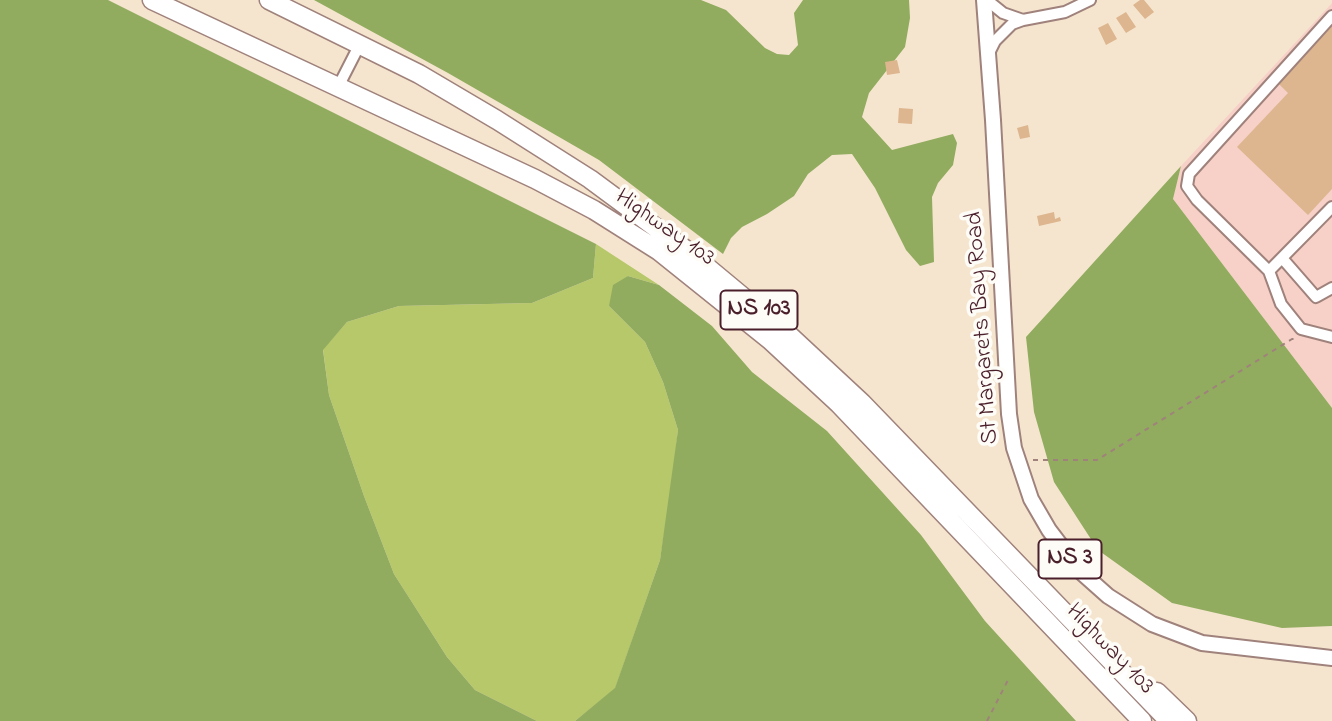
<!DOCTYPE html>
<style>
body{margin:0}
canvas{display:block;background:#f5e5ce}
</style>
<canvas width="1332" height="721"></canvas>
<script>
const c = document.querySelector('canvas').getContext('2d');
c.lineJoin = 'round';
function fill(path, color) {
  c.fillStyle = color;
  c.fill(path, 'evenodd');
}
function poly(rows) {
  const path = new Path2D();
  for (const r of rows) {
    path.moveTo(r[0], r[1]);
    for (let i = 2; i < r.length; i += 2) path.lineTo(r[i], r[i + 1]);
  }
  return path;
}
function stroke(path, color, width, dash) {
  c.strokeStyle = color;
  c.lineWidth = width;
  c.lineCap = dash ? 'butt' : 'round';
  c.setLineDash(dash || []);
  c.stroke(path);
}
function label(font, color, halo, rows, align = 'center') {
  c.font = font + ' "Indie Flower",sans-serif';
  c.lineWidth = 7;
  c.setLineDash([]);
  c.textBaseline = 'middle';
  c.strokeStyle = halo;
  c.fillStyle = color;
  for (const [text, x, y, turn = 0] of rows) {
    c.save();
    c.translate(x, y);
    c.rotate((+turn || 0) * Math.PI / 180);
    c.textAlign = isNaN(turn) ? turn : align;
    if (halo) c.strokeText(text, 0, 0);
    c.fillText(text, 0, 0);
    c.restore();
  }
}
fill(poly([
 [1332,3,1332,408,1173,199,1181,166]
]), '#f7d1c8');
fill(poly([
 [596,244,659,285,628,276,609,306,645,342,663,382,678,430,672,484,660,560,615,689,575,721,537,721,475,690,447,657,394,574,364,496,329,395,323,349,347,322,399,306,532,303,593,278]
]), '#b7c86b');
fill(poly([
 [0,0,108,0,596,244,593,278,532,303,399,306,347,322,323,350,329,395,364,496,394,574,447,657,475,690,537,721,0,721],
 [314,0,701,0,726,10,765,48,777,54,789,55,798,45,794,13,803,0,909,0,910,18,905,47,869,93,862,117,892,150,953,134,957,143,953,165,938,183,932,197,934,262,920,266,906,250,875,188,852,154,832,155,808,174,794,196,767,214,742,227,731,238,723,254,599,160,448,73],
 [1181,166,1173,199,1332,408,1332,626,1282,628,1172,603,1098,550,1054,482,1034,412,1026,337],
 [628,276,659,285,712,326,752,372,827,431,921,535,985,621,1076,721,575,721,615,688,660,560,678,430,663,382,645,342,609,306,613,285]
]), '#91ac5f');
fill(poly([
 [1140,0,1144,0,1154,12,1145,19,1133,5],
 [1126,12,1136,27,1126,33,1116,18],
 [1108,23,1117,39,1106,45,1098,28],
 [1332,26,1332,189,1308,215,1237,147,1288,93,1278,83],
 [897,60,900,73,887,75,885,62],
 [899,108,913,109,912,124,898,123],
 [1028,125,1030,137,1020,139,1017,128],
 [1054,212,1055,219,1060,217,1061,221,1039,226,1037,216]
]), '#ddb68f');
const minor = poly([
 [987,0,1003,13,1023,20],
 [1332,16,1189,174,1187,186,1197,200,1269,271,1281,304,1301,329,1332,337],
 [989,53,995,41,1012,24,1023,20,1065,12,1090,0],
 [338,87,360,44],
 [1282,258,1316,297,1332,288],
 [1269,271,1332,207]
]);
const major = poly([
 [984,0,993,120,1009,414,1014,448,1031,499,1049,530,1081,572,1108,596,1152,624,1202,643,1332,658]
]);
const highway = poly([
 [152,0,535,179,594,210,659,251,770,340,839,404,1142,721],
 [269,0,419,74,497,120,590,179,690,253,790,336,862,403,1169,721],
 [1157,692,1187,721]
]);
stroke(minor, '#a0827c', 14);
stroke(major, '#a0827c', 18);
stroke(highway, '#a0827c', 21);
stroke(poly([
 [1033,460,1097,460,1292,339,1297,339],
 [987,721,1008,680]
]), '#a0827c', 2, [5, 5]);
stroke(minor, '#fff', 10);
stroke(major, '#fff', 14);
stroke(highway, '#fff', 18);
for (const [x, y, w] of [
 [759,310,77],
 [1070,559,63]
]) {
  const box = new Path2D();
  box.roundRect(x - w / 2, y - 19.5, w, 39, 5);
  c.fillStyle = '#fdfcf7';
  c.fill(box);
  stroke(box, '#4a1f2b', 2);
}
label('bold 23px', '#4a1f2b', null, [
 ["NS 103",759,310],
 ["NS 3",1070,559]
]);
label('24px', '#4a1f2b', '#fdfcf7', [
 ["Highway 103",664,229,35],
 ["St Margarets Bay Road",984,328,-94],
 ["Highway 103",1109,650,46]
]);
</script>
